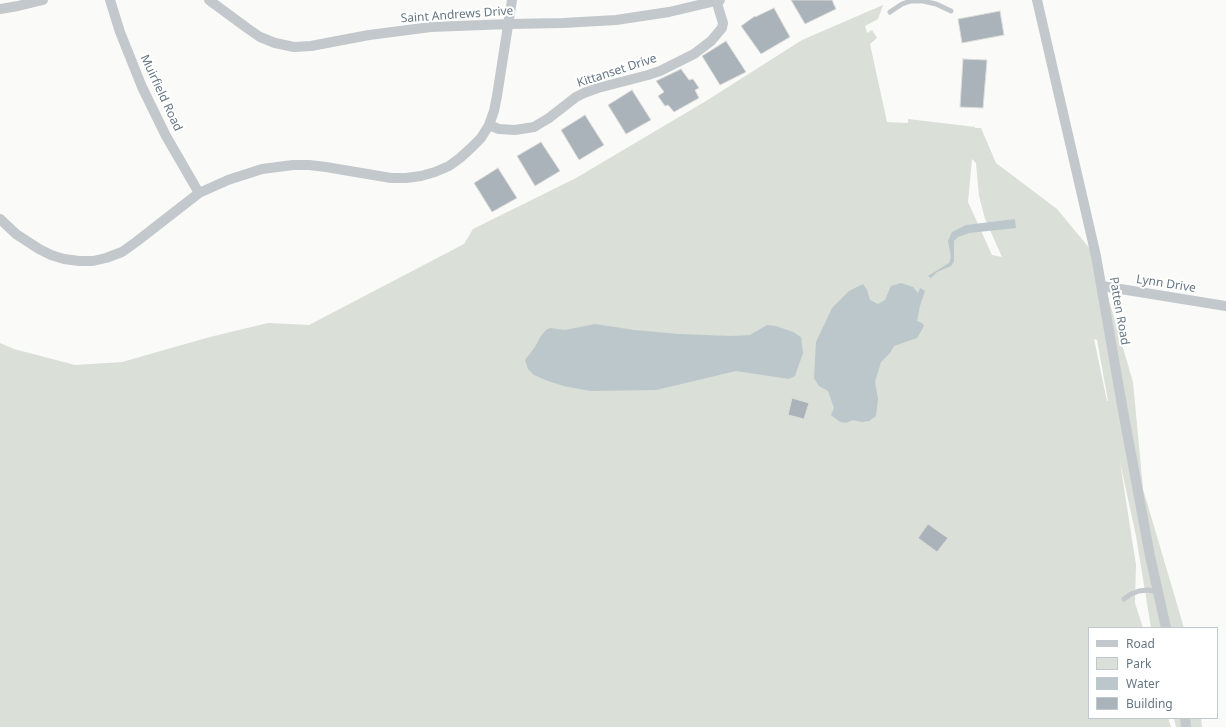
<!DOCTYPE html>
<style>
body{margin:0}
#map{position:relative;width:1226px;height:727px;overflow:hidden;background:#fafaf8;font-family:"Noto Sans",sans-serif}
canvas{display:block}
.legend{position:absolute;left:1088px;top:627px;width:130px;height:92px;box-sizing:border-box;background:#fff;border:1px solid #c1c8cd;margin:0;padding:5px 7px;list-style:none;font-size:12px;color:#657683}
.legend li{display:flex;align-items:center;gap:8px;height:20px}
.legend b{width:20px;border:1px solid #c1c8cd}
</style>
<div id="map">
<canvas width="1226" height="727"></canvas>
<ul class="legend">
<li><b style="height:5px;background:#c3c8cc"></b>Road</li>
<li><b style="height:11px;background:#dadfd7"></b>Park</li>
<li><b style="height:11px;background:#bbc7cb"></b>Water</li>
<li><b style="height:11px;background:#aab3b9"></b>Building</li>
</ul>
</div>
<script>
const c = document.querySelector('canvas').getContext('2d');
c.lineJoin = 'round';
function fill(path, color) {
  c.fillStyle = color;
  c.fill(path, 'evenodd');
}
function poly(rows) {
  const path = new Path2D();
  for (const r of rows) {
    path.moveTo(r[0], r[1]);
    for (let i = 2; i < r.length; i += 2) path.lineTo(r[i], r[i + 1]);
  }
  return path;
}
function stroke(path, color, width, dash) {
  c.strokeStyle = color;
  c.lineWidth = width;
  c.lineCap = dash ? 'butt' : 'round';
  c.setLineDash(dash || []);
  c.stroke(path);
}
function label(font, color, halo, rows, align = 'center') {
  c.font = font + ' "Noto Sans",sans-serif';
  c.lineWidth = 4;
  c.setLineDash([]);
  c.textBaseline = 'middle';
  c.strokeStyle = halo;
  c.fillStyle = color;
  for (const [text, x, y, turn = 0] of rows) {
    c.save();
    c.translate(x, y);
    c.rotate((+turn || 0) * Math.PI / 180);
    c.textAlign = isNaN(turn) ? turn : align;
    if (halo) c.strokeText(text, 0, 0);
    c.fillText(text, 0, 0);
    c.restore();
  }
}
fill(poly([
 [883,5,878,19,865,26,867,33,872,30,877,38,870,44,887,122,908,123,908,119,975,127,975,128,981,128,996,163,1057,209,1096,256,1133,382,1143,489,1184,628,1151,628,1136,536,1120,462,1136,565,1135,603,1143,628,1089,628,1089,718,1168,718,1171,727,0,727,0,343,14,349,75,365,122,362,210,337,268,323,309,325,464,244,473,229,576,178,706,101,802,40],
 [972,159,976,163,979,196,985,219,1002,257,992,255,968,202],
 [1094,339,1097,340,1108,401,1107,401],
 [1174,718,1201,718,1202,727,1176,727]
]), '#dadfd7');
fill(poly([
 [1015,219,1016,228,969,233,958,237,954,241,954,261,951,266,937,272,931,278,928,276,949,263,951,257,948,241,952,232,966,225],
 [901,283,913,287,918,293,920,288,925,291,920,306,917,321,922,323,924,326,917,338,894,346,890,353,881,362,875,382,878,399,876,416,869,421,862,422,853,420,846,423,840,422,831,415,834,408,828,391,819,386,814,378,816,342,832,308,849,291,863,284,867,290,870,300,878,304,885,300,891,286],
 [595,324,634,330,679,334,731,336,750,335,767,325,776,326,793,332,801,337,803,353,795,376,789,379,736,371,656,390,590,391,564,386,548,381,534,375,528,369,525,360,535,347,540,337,546,330,550,328,565,330]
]), '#bbc7cb');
const building = poly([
 [791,0,832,0,836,9,805,24,791,0],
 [774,8,790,37,761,54,741,26,755,16,755,17,774,8],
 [1000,11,1004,35,962,43,958,19,1000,11],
 [726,41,746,72,720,85,702,56,726,41],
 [963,59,987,60,983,108,960,107,963,59],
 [681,69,689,80,693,79,699,88,695,90,699,98,674,112,668,105,665,106,658,96,664,92,656,81,681,69],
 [632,90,651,120,626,134,608,105,632,90],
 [585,115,604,145,579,160,561,130,585,115],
 [541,142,560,171,535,186,517,156,541,142],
 [498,168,517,198,492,212,474,183,498,168],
 [792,398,809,403,804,419,788,415,792,398],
 [928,524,948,538,937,552,918,538,928,524]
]);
fill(building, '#aab3b9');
stroke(building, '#dcdcda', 1);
stroke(poly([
 [890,12,902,4,911,1,923,1,936,4,951,11],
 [1124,599,1131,594,1139,591,1148,590,1158,592]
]), '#c3c8cc', 5);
stroke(poly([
 [110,0,120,32,142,87,166,136,199,193],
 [209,0,247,28,260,37,275,43,294,47,311,46,369,35,431,27,509,24,563,23,616,20,669,12,720,0],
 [1037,0,1096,256,1123,411,1150,556,1166,628],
 [0,9,18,6,43,0],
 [489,125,499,129,515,130,534,127,549,118,576,97,584,93,598,88,648,75,660,71,694,54,711,41,722,28,723,23,716,0],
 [0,219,16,234,39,249,51,255,64,259,79,261,93,261,106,258,122,252,136,242,199,193,228,180,262,169,293,165,309,165,326,167,391,178,406,178,421,176,435,172,449,166,460,158,471,148,481,138,489,125,494,111,497,96,512,0],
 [1102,286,1226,306],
 [1185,718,1186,727]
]), '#c3c8cc', 10);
label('12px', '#657683', '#fff', [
 ["Saint Andrews Drive",457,15,-4],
 ["Kittanset Drive",617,71,-18],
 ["Muirfield Road",161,93,65],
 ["Lynn Drive",1166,284,9],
 ["Patten Road",1119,311,80]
]);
</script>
